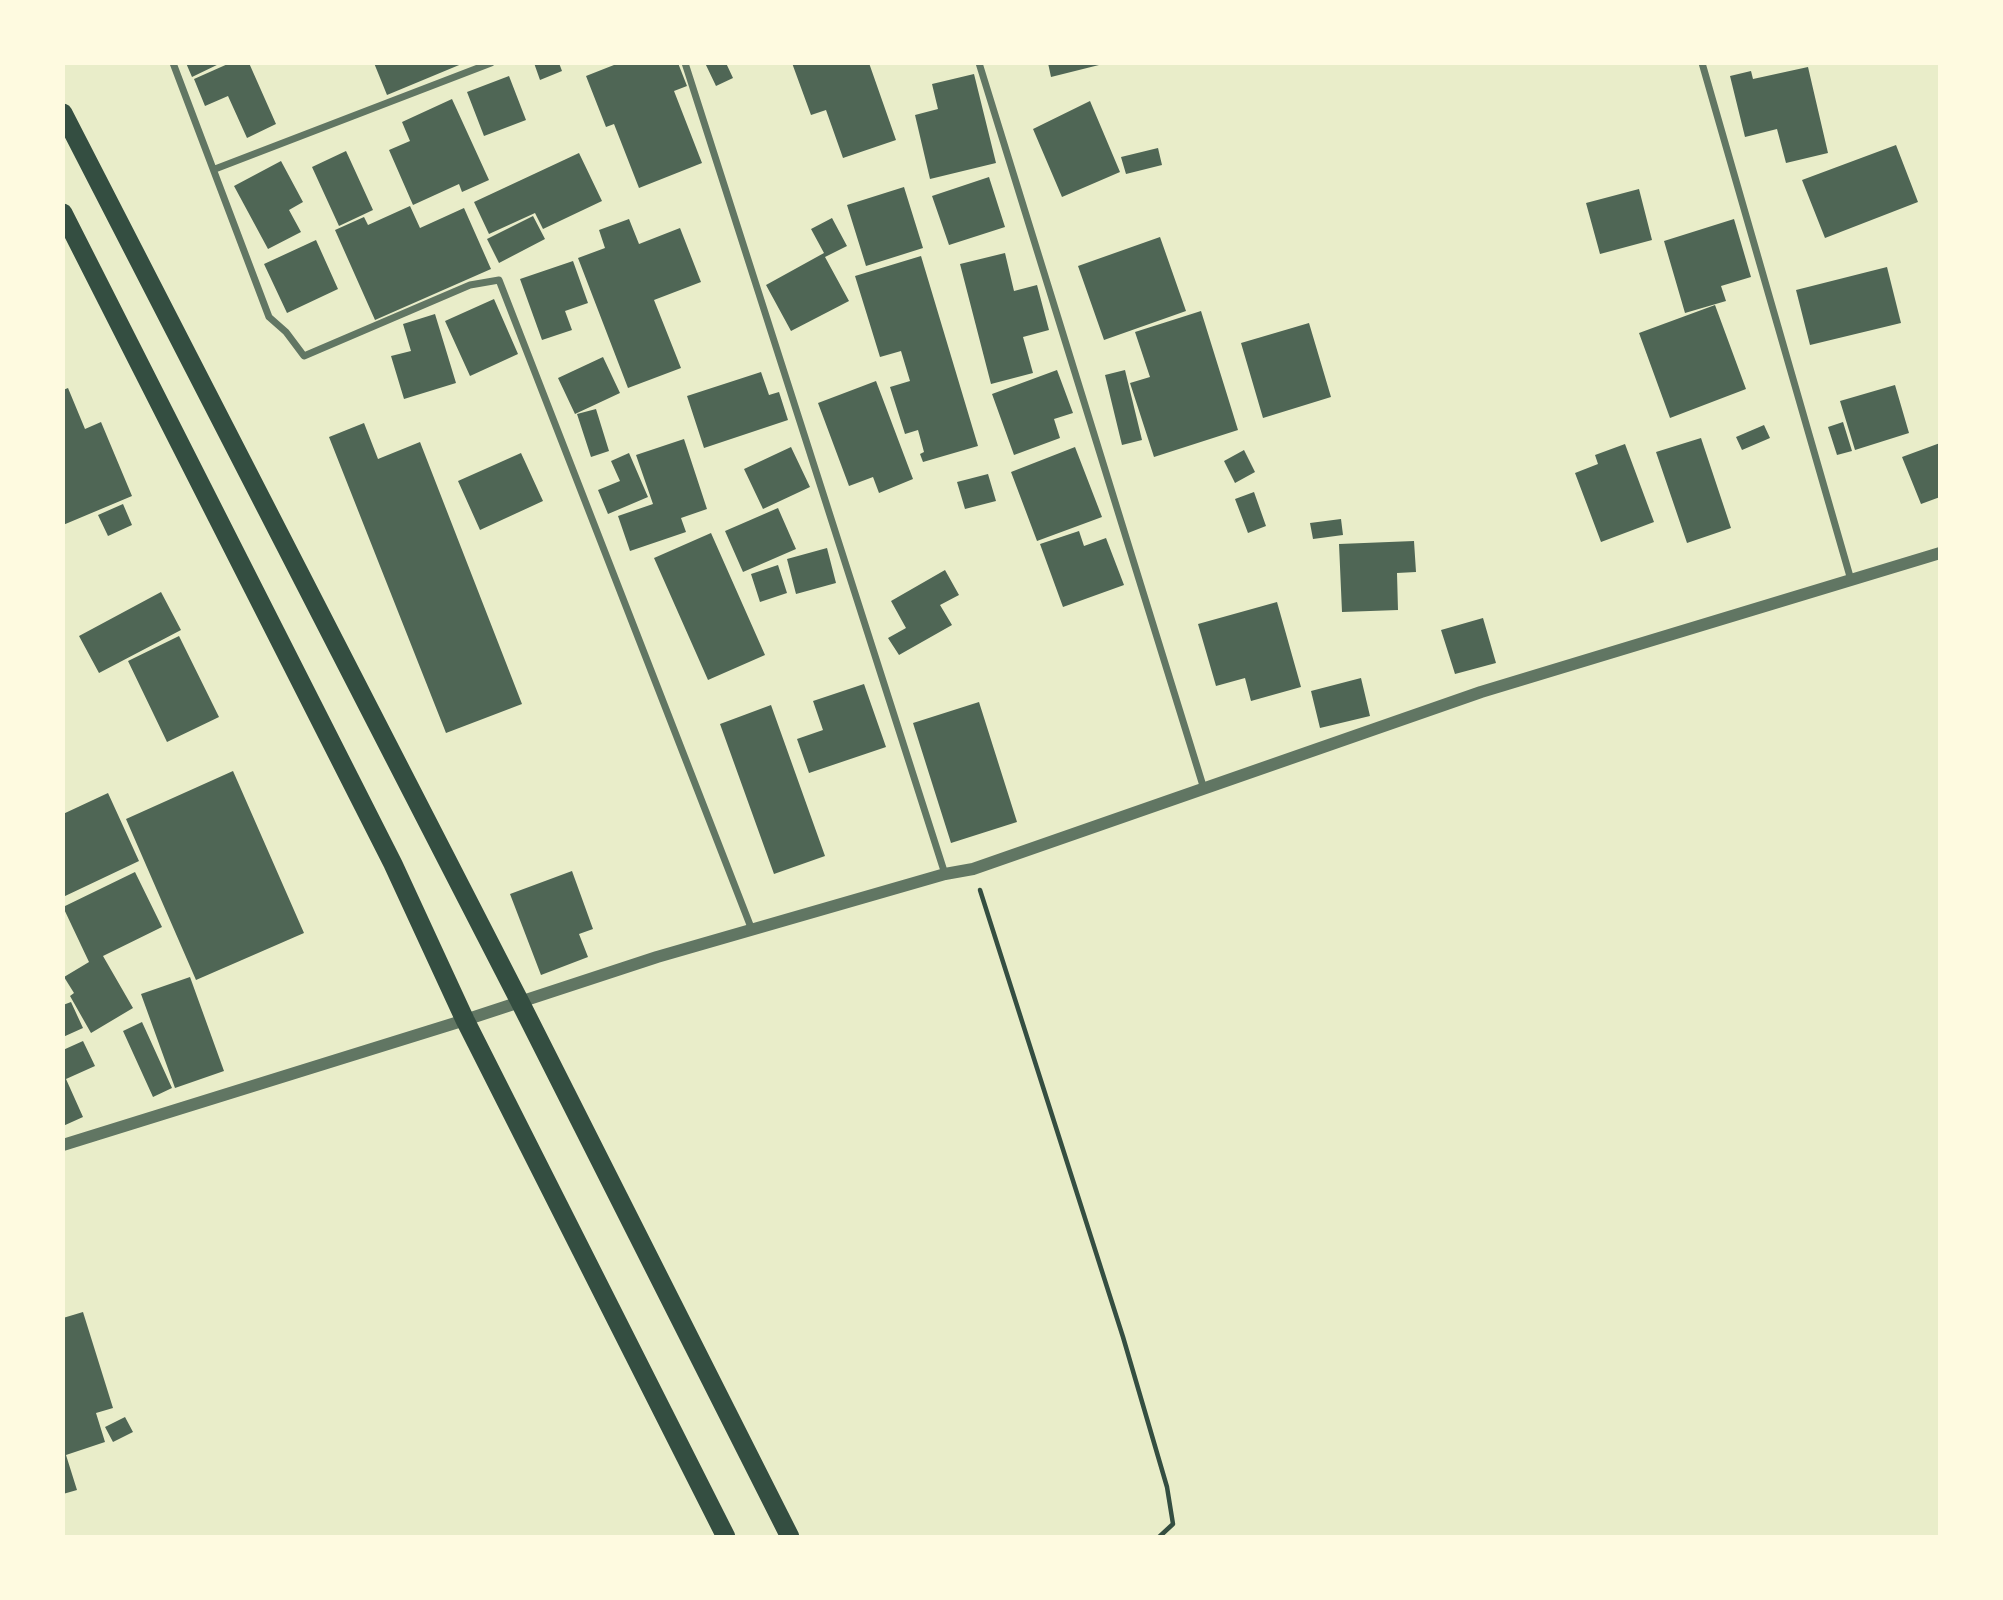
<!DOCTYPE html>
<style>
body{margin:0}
#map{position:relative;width:2003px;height:1600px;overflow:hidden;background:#e9edc9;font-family:Merriweather,serif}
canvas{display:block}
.frame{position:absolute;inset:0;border:65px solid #fefae0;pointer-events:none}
</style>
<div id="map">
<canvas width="2003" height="1600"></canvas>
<div class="frame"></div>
</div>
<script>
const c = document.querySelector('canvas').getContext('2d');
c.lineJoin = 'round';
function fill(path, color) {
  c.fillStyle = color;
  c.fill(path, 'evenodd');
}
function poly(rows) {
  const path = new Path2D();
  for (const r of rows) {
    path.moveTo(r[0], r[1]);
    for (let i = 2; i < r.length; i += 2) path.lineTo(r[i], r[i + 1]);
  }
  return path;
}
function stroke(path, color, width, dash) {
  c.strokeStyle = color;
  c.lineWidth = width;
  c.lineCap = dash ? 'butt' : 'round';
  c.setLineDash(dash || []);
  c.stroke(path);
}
fill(poly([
 [186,63,221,63,192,77],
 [230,63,249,63,276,124,247,138,228,96,205,106,194,79],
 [374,63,464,63,387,95],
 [534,63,559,63,562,71,540,80],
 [619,63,678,63,687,86,674,91,702,163,639,188,614,124,606,127,586,76],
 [705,63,726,63,733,78,716,86],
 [792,63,869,63,896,140,843,158,826,110,811,115],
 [1048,63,1103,63,1103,64,1051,77],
 [1808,67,1828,153,1786,163,1777,129,1745,137,1730,76,1751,71,1753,79],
 [974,74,996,163,930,179,915,115,938,109,932,84],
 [509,76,526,120,484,136,467,92],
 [452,99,489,180,462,192,459,184,413,205,389,150,410,141,402,122],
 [1090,101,1120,172,1062,197,1033,129],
 [1896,145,1918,202,1825,238,1802,180],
 [1158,148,1162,165,1126,174,1121,157],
 [346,151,373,210,339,226,312,167],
 [579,153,602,201,543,229,535,213,489,234,474,202],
 [281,161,303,202,289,210,301,232,268,249,234,186],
 [989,177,1005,227,949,245,932,196],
 [904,187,923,248,866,266,847,205],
 [1639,189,1652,240,1600,254,1586,203],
 [410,206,420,228,464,208,491,269,375,320,335,230,364,217,368,225],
 [533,216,545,239,499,263,487,239],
 [832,218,847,246,825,257,849,301,791,331,766,285,824,253,811,229],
 [629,219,639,244,680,228,701,282,654,300,681,368,628,388,578,258,605,248,599,230],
 [1734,219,1751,277,1721,286,1726,301,1685,313,1664,241],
 [1160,237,1186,311,1104,340,1078,266],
 [316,240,338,289,287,313,264,264],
 [1005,253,1014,291,1037,285,1049,330,1023,337,1033,373,991,384,960,264],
 [921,256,978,446,923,462,920,454,924,452,918,430,905,434,890,387,910,381,901,351,880,357,855,276],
 [573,261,588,303,565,311,572,330,542,340,520,279],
 [1887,267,1901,323,1810,345,1796,290],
 [494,299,518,354,470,376,445,321],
 [1715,305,1746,389,1670,418,1639,333],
 [1201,311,1238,430,1154,457,1130,383,1150,377,1135,332],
 [435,314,456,383,404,399,391,356,411,351,403,324],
 [1309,323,1331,397,1263,418,1241,343],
 [603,357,620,393,575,414,558,378],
 [1057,370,1073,413,1054,419,1060,438,1014,455,992,394],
 [1125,370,1142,440,1122,445,1105,375],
 [761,372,769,395,779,392,788,420,704,448,687,396],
 [876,381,913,479,879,493,873,477,849,486,818,403],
 [1895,385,1909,433,1855,450,1840,401],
 [68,388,85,429,101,422,132,496,63,525,63,390],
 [596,409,609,451,591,457,577,414],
 [1843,422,1852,451,1837,455,1828,427],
 [364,423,378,459,420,442,522,704,446,733,329,437],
 [1764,425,1770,438,1742,450,1736,437],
 [1701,438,1731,528,1687,543,1656,452],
 [684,439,707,509,681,518,686,532,630,551,618,516,653,504,636,455],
 [1940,443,1940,497,1921,504,1902,457],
 [1625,444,1654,522,1601,542,1575,473,1598,464,1595,455],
 [791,447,810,487,763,509,744,469],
 [1075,447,1102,517,1037,541,1011,472],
 [1244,450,1255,472,1235,483,1224,461],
 [521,453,543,501,480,530,458,481],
 [629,453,648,497,608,514,598,490,620,481,611,461],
 [988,474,996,501,965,509,957,482],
 [1254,492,1266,526,1248,533,1235,499],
 [123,504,132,525,108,536,98,515],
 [778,508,796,549,743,572,725,531],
 [1341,519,1343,535,1313,539,1310,523],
 [1079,531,1084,546,1106,538,1124,585,1063,607,1040,544],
 [711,533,765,655,708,680,654,558],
 [1414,541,1416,572,1397,573,1398,610,1342,612,1339,544],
 [827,548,836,583,796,594,787,559],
 [778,565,787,593,760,602,751,574],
 [945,570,959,595,940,605,952,625,899,655,888,638,906,628,891,601],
 [161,592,181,630,99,673,79,636],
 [1277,602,1301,687,1251,701,1245,678,1216,686,1198,624],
 [1483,618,1496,663,1455,674,1441,630],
 [179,636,219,717,167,742,128,661],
 [1361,678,1370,716,1320,728,1311,691],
 [864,684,886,747,809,773,797,739,823,730,813,701],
 [979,702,1017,822,951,843,913,723],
 [771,705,825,856,774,874,720,724],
 [233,771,304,933,196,980,126,819],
 [108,793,139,861,63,897,63,814],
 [572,871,593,929,579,934,588,957,541,975,510,894],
 [135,872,162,927,103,956,133,1008,91,1033,70,996,74,993,64,977,89,962,63,907],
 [190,977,224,1071,175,1088,141,994],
 [71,1002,83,1028,63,1037,63,1005],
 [142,1022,172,1088,153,1097,123,1031],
 [83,1041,95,1066,66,1079,83,1117,63,1126,63,1050],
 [83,1312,113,1408,96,1413,105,1442,66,1455,77,1490,63,1494,63,1318],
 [125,1417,133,1432,113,1442,105,1427]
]), '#4f6655');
stroke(poly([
 [980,890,1123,1337,1167,1487,1173,1524,1159,1537]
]), '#344e41', 4.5);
stroke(poly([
 [173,63,269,317,286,332,304,356,470,285,499,280,752,930],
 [685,63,945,874],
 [979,63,1204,789],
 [1702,63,1851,580],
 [215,169,491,63]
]), '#617663', 7);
stroke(poly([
 [63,1145,465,1020,657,957,945,874,973,869,1481,692,1940,553]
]), '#617663', 12);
stroke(poly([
 [63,113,519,1000,790,1537],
 [63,213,393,864,465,1020,726,1537]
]), '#344e41', 19);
</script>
